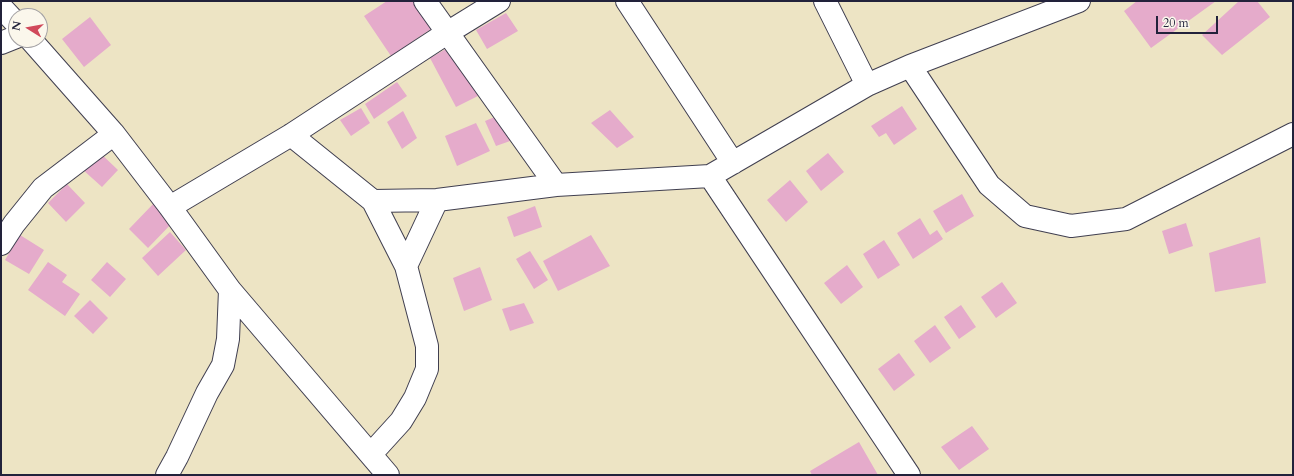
<!DOCTYPE html>
<style>
body{margin:0}
#map{position:relative;width:1294px;height:476px;overflow:hidden;background:#ede4c4;font-family:Cardo,serif}
canvas{display:block}
.frame{position:absolute;inset:0;border:2px solid #22223b;pointer-events:none}
.north{position:absolute;left:8px;top:8px;width:40px;height:40px;box-sizing:border-box;background:#fbf7ec;border:1px solid #a4a2a5;border-radius:50%;rotate:281deg;font-size:11px;font-weight:700;line-height:16px;text-align:center;color:#22223b}
.north::after{content:'';display:block;margin:auto;width:14px;height:18px;background:#d1495b;clip-path:polygon(50% 0,100% 100%,50% 72%,0 100%)}
.scale{position:absolute;left:1156px;top:16px;width:62px;height:18px;box-sizing:border-box;border:2px solid #22223b;border-top:0;padding-left:5px;font-size:12px;line-height:14px;white-space:nowrap;color:#22223b;-webkit-text-stroke:3px #fbf7ec;paint-order:stroke}
</style>
<div id="map">
<canvas width="1294" height="476"></canvas>
<div class="frame"></div>
<div class="north">N</div>
<div class="scale">20 m</div>
</div>
<script>
const c = document.querySelector('canvas').getContext('2d');
c.lineJoin = 'round';
function fill(path, color) {
  c.fillStyle = color;
  c.fill(path, 'evenodd');
}
function poly(rows) {
  const path = new Path2D();
  for (const r of rows) {
    path.moveTo(r[0], r[1]);
    for (let i = 2; i < r.length; i += 2) path.lineTo(r[i], r[i + 1]);
  }
  return path;
}
function stroke(path, color, width, dash) {
  c.strokeStyle = color;
  c.lineWidth = width;
  c.lineCap = dash ? 'butt' : 'round';
  c.setLineDash(dash || []);
  c.stroke(path);
}
fill(poly([
 [387,1,415,1,434,27,391,56,364,16],
 [1137,1,1216,1,1151,48,1124,11],
 [1239,1,1257,1,1270,17,1222,55,1202,35],
 [506,13,518,31,487,49,476,30],
 [90,17,111,45,84,67,62,39],
 [451,46,484,93,456,107,430,58],
 [397,82,407,96,374,119,365,104],
 [902,106,917,129,894,145,886,133,879,137,871,126],
 [361,108,370,123,351,136,340,120],
 [514,109,527,135,496,146,485,121],
 [610,110,634,137,617,148,591,123],
 [403,111,417,138,402,149,387,122],
 [476,123,490,151,457,166,445,136],
 [98,151,118,170,102,187,82,169],
 [828,153,844,172,821,191,806,171],
 [790,180,808,202,786,222,767,200],
 [67,184,85,203,66,222,48,203],
 [962,194,974,216,946,233,933,211],
 [155,202,175,220,148,248,129,229],
 [535,206,542,227,514,237,507,217],
 [920,218,930,235,937,230,943,239,913,259,897,233],
 [1186,223,1193,246,1169,254,1162,231],
 [170,232,186,250,158,276,142,258],
 [20,235,44,250,29,274,5,260],
 [591,235,610,266,558,291,543,261],
 [1260,237,1266,283,1215,292,1209,253],
 [884,240,900,265,878,279,863,254],
 [530,251,548,280,534,289,516,259],
 [48,262,67,275,62,282,80,294,65,316,28,290],
 [107,262,126,279,110,297,91,280],
 [847,265,863,287,841,304,824,283],
 [480,267,492,300,464,311,453,278],
 [1002,282,1017,303,996,318,981,297],
 [90,300,108,318,93,334,74,316],
 [524,303,534,323,510,331,502,309],
 [961,305,976,327,959,339,944,317],
 [935,325,951,348,930,363,914,341],
 [899,353,915,375,894,391,878,369],
 [972,426,989,449,959,470,941,447],
 [859,442,878,475,812,475,810,471]
]), '#e5abcb');
const minor = poly([
 [425,1,556,185],
 [627,1,733,163],
 [825,1,867,85],
 [1,7,16,23],
 [31,40,114,134,170,207,230,290,388,475],
 [1,43,16,37],
 [910,66,989,185,1025,216,1071,226,1126,219,1293,134],
 [291,135,373,201,437,200,556,185,710,176,867,85,910,66,1079,1],
 [710,176,909,475],
 [170,207,291,135,447,33,499,1],
 [1,244,14,224,43,188,114,134],
 [406,266,437,200],
 [371,454,401,421,415,398,427,369,427,346,406,266,373,201],
 [167,475,177,457,207,393,223,365,228,339,230,290]
]);
stroke(minor, '#403f50', 24);
stroke(minor, '#fff', 22);
</script>
